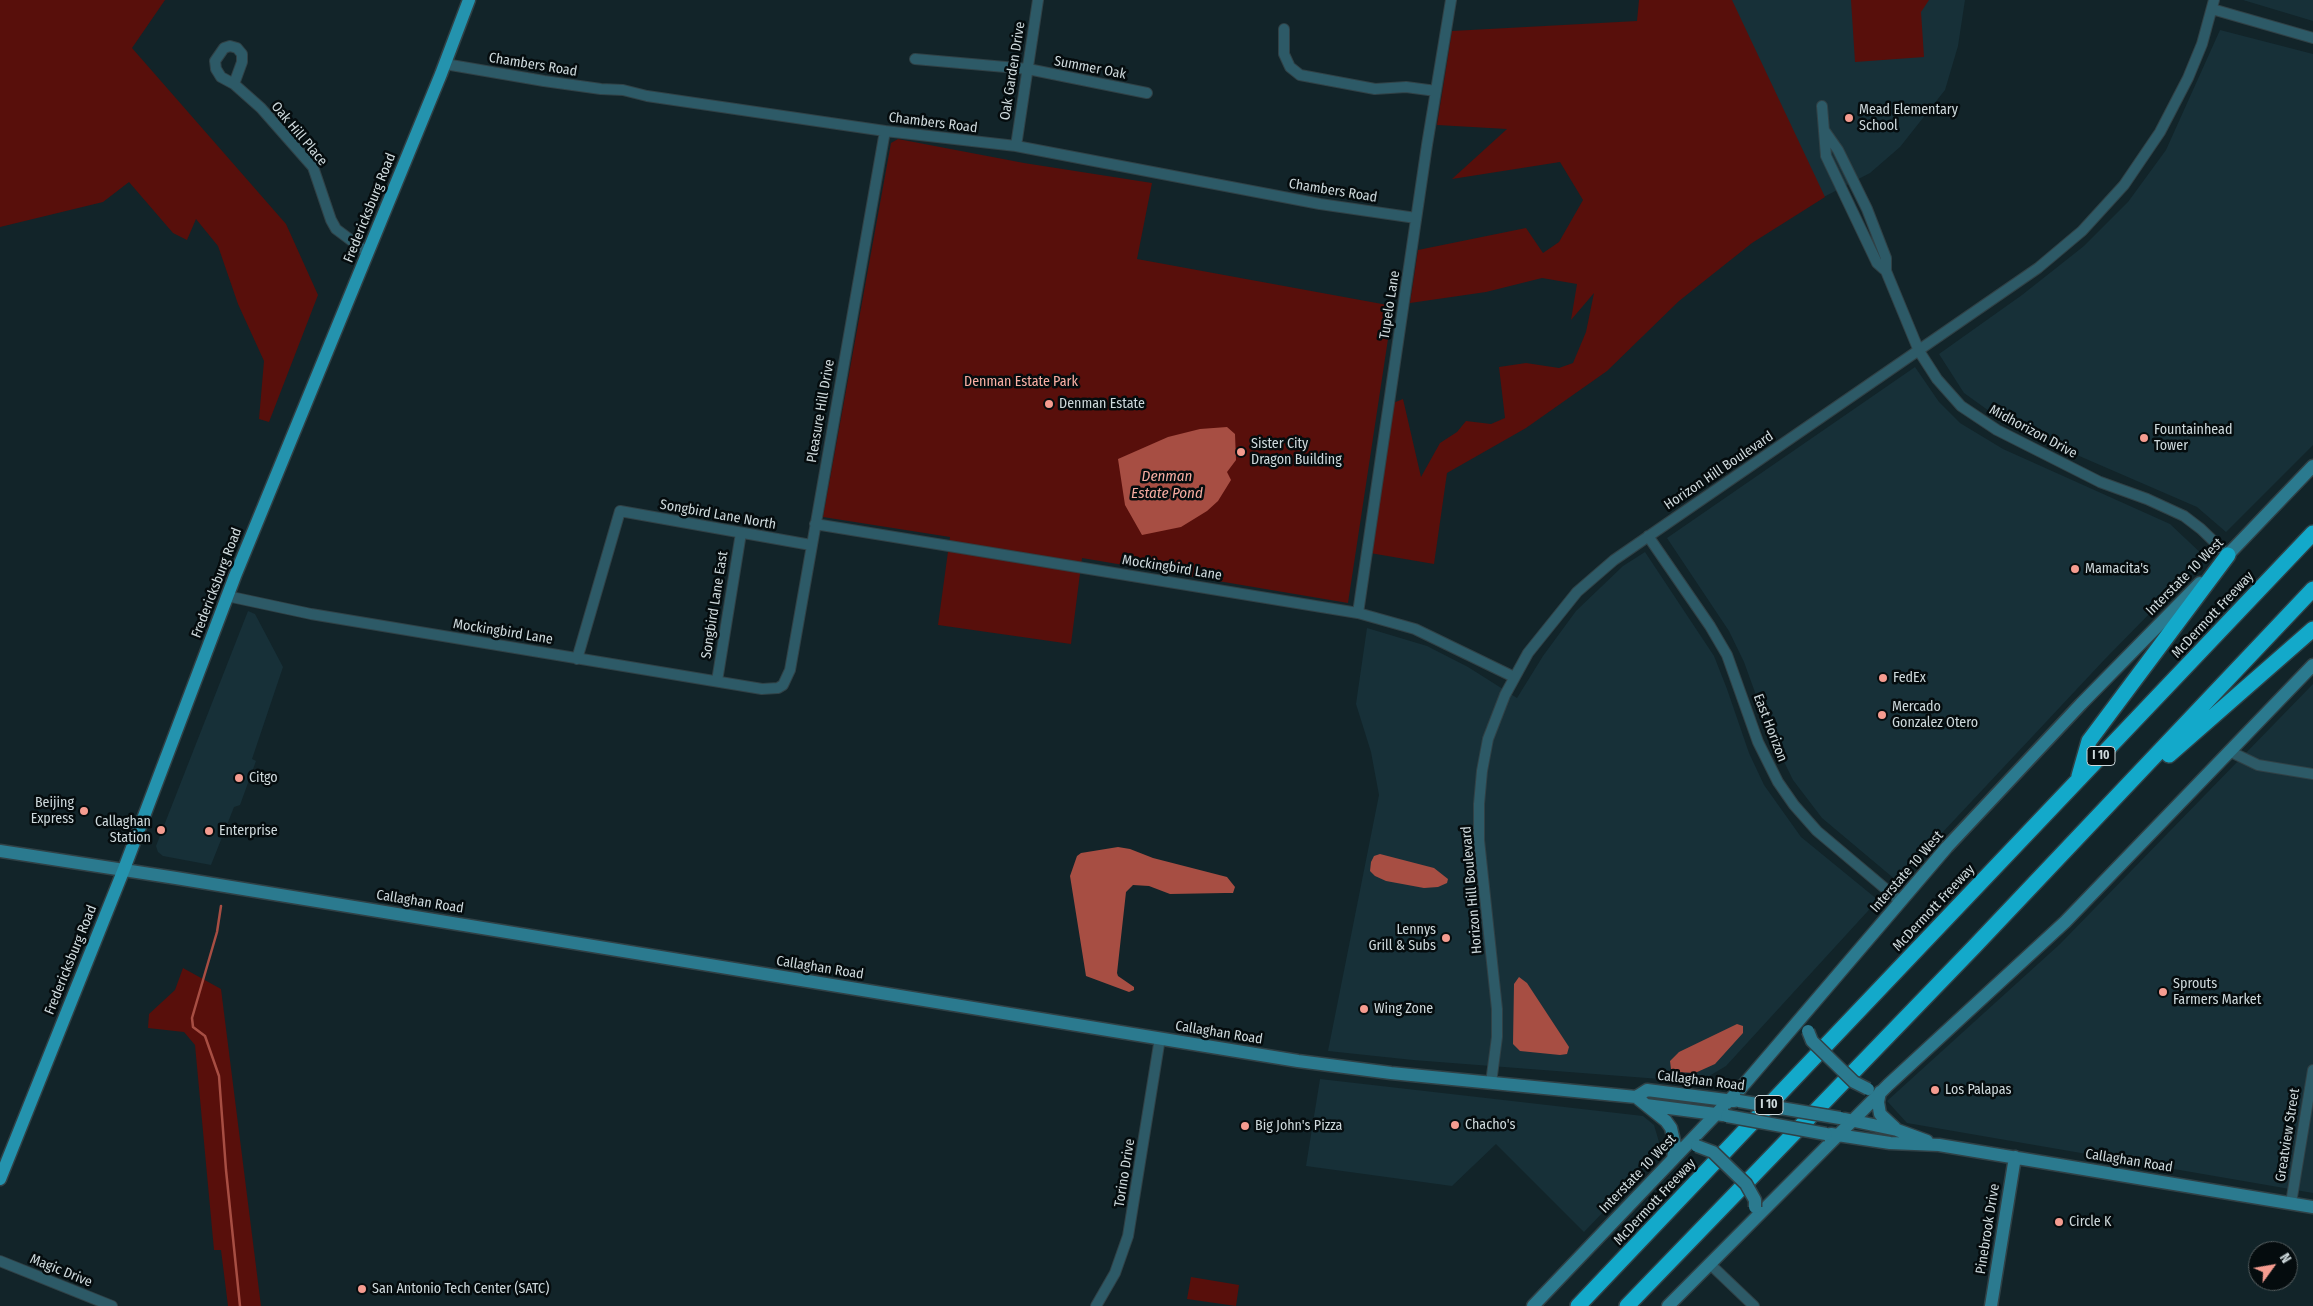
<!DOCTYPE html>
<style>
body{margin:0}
#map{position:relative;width:2313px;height:1306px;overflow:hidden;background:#122429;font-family:"Fira Sans Condensed",sans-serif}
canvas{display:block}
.north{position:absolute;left:2248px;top:1241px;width:50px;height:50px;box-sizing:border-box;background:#050c0e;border:1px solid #555e60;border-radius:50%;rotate:58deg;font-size:14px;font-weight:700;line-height:20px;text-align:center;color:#ced9dc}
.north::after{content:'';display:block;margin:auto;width:18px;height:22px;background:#f59c90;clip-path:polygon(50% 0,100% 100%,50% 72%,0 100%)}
</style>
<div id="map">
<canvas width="2313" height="1306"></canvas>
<div class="north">N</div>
</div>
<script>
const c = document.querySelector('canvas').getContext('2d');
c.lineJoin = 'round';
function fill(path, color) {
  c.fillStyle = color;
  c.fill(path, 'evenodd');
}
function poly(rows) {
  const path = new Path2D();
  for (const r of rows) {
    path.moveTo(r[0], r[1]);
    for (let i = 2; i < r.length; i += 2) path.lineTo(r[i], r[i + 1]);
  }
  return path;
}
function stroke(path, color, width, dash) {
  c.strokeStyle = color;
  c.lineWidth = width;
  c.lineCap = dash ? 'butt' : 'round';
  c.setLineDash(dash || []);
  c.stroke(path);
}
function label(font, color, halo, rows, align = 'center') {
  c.font = font + ' "Fira Sans Condensed",sans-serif';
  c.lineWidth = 5;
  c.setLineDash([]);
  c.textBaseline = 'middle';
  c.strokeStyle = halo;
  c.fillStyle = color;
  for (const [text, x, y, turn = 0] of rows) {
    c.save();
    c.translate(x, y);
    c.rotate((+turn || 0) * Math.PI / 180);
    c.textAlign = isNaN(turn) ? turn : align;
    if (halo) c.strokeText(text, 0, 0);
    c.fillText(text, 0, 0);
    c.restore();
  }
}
fill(poly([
 [1717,0,1965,0,1958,46,1945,90,1900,147,1870,173,1816,201],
 [2243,0,2313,0,2313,21],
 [2220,30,2313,54,2313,445,2226,532,2197,507,2010,426,1964,393,1939,354,2022,295,2084,246,2128,202,2166,150],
 [1915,367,1939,402,1960,423,2003,449,2170,524,2205,557,2105,659,1897,881,1822,818,1793,780,1769,731,1744,662,1729,631,1667,538],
 [1645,552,1714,656,1727,689,1749,753,1764,785,1801,837,1878,900,1726,1066,1699,1082,1413,1060,1328,1051,1379,795,1371,752,1356,704,1367,628,1427,646,1468,667,1517,698,1543,656,1576,611,1623,566],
 [248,611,255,614,283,667,252,759,256,761,240,805,234,807,211,865,163,856,158,852,156,846],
 [2313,684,2313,1193,1907,1123,1887,1101,2060,944],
 [1320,1079,1643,1116,1654,1125,1659,1142,1657,1156,1584,1232,1496,1144,1452,1186,1306,1166]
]), '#173038');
fill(poly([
 [0,0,165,0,132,48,286,224,318,295,269,422,259,419,264,361,238,304,218,246,196,219,187,240,173,233,129,182,103,202,0,227],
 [1639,0,1732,0,1825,197,1752,243,1679,301,1607,371,1526,428,1447,473,1434,564,1370,553,1393,403,1403,399,1421,477,1440,443,1457,432,1466,421,1491,424,1505,418,1499,367,1526,363,1559,368,1573,363,1586,332,1594,293,1571,320,1577,284,1542,278,1486,292,1410,303,1418,250,1526,228,1543,253,1559,242,1583,200,1560,162,1452,179,1507,129,1437,125,1452,31,1637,21],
 [1851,0,1929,0,1921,12,1924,57,1855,62],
 [898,139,1024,163,1152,183,1137,259,1393,306,1348,603,1082,558,1071,644,938,625,950,537,823,517,891,143],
 [183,968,221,989,261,1306,228,1306,221,1250,214,1250,195,1045,184,1032,148,1028,149,1014,175,990],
 [1191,1277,1239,1285,1236,1306,1187,1299]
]), '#580f0b');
fill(poly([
 [1227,427,1235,434,1236,460,1227,472,1231,480,1218,501,1207,511,1181,527,1142,535,1125,505,1118,459,1168,437,1200,429],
 [1118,847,1130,849,1153,858,1227,877,1235,887,1233,893,1225,893,1170,894,1149,886,1133,885,1126,892,1117,973,1118,976,1134,987,1134,990,1129,992,1086,976,1070,876,1077,856,1081,853],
 [1380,854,1434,868,1448,879,1447,883,1438,887,1424,888,1386,881,1375,876,1370,871,1371,862,1374,856],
 [1519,977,1527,983,1569,1047,1567,1054,1560,1055,1520,1051,1513,1044,1514,984],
 [1737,1024,1743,1026,1743,1033,1715,1064,1695,1073,1676,1072,1671,1069,1670,1061,1679,1052]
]), '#a74e43');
stroke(poly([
 [221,906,217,932,192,1018,193,1027,205,1036,219,1076,226,1170,240,1306]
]), '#a74e43', 2.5);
const street = poly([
 [2212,9,2313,38],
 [1284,29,1284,54,1290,67,1300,75,1375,89,1406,87,1436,91],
 [915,59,1028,69,1147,93],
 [445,64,544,81,601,89,623,90,647,96,885,131,1016,146,1320,204,1416,218],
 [234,84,221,77,216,69,215,61,224,48,230,46,237,48,242,54,242,62,234,84,261,108,313,167,331,220,336,229,368,253],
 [1822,106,1826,156,1877,263,1886,271,1919,351,1937,379,1961,406,1997,430,2100,482,2147,499,2184,516,2201,529,2228,555],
 [1824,130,1838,150,1867,209,1886,258,1886,271],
 [1016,146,1038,0],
 [815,524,1358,613,1415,629,1514,677],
 [1648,536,1710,626,1727,655,1758,742,1778,782,1794,805,1817,831,1900,901],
 [227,596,311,614,762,689,778,688,783,685,790,670,885,131],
 [1358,613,1427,145,1451,0],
 [577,659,620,511,811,545],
 [717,681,741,533],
 [2229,751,2258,765,2313,774],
 [1491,1083,1497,1037,1497,1009,1479,840,1479,804,1482,771,1488,739,1505,695,1528,653,1577,592,1614,560,2038,268,2082,231,2124,185,2160,132,2188,78,2202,44,2214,0],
 [2291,1203,2313,1070],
 [0,1261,112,1306],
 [1711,1265,1754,1306],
 [1096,1306,1115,1273,1128,1236,1160,1038]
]);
const secondary = poly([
 [2221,562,2313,466],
 [0,851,176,878,1298,1061,1391,1073,1636,1097,1666,1121,1671,1128,1675,1145,1673,1159],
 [1880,1092,1878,1102,1880,1114,1895,1128],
 [1636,1097,1647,1090,1734,1101],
 [1646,1105,1723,1115],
 [1845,1119,1897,1130,1927,1141],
 [1831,1134,1890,1143,1939,1145,2313,1207],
 [1533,1306,1741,1088,1947,847,2081,704,2200,583],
 [1668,1306,1888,1085,2065,922,2313,665],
 [1991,1306,2015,1157]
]);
const primary = poly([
 [0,1179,124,869,235,576,441,74,469,0]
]);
const highway = poly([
 [2169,755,2313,629],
 [2079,776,2089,741,2228,555],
 [1578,1306,2313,533],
 [1627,1306,1974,947,2313,589]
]);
stroke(street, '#304146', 12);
stroke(secondary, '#304146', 15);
stroke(primary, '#304146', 15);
stroke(highway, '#304146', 18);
stroke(street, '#2d5a67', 10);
stroke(secondary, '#2b7a8f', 12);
stroke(primary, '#2493ae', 12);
stroke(highway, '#13a9ca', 15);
const secondaryBridge = poly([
 [1808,1031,1812,1041,1854,1082,1868,1089],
 [1739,1101,1840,1118],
 [1727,1116,1826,1134],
 [1697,1146,1713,1152,1746,1184,1755,1200,1755,1207]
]);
stroke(secondaryBridge, '#304146', 15, []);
stroke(secondaryBridge, '#2b7a8f', 12);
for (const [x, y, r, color] of [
 [1849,118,5,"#f59c90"],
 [1049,404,5,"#f59c90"],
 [2144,438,5,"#f59c90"],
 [1241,452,5,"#f59c90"],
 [2075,569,5,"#f59c90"],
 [1883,678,5,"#f59c90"],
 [1882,715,5,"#f59c90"],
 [239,778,5,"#f59c90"],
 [84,811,5,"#f59c90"],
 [161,830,5,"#f59c90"],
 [209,831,5,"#f59c90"],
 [1446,938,5,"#f59c90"],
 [2163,992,5,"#f59c90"],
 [1364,1009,5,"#f59c90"],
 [1935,1090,5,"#f59c90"],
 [1455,1125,5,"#f59c90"],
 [1245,1126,5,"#f59c90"],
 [2059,1222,5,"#f59c90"],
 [362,1289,5,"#f59c90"]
]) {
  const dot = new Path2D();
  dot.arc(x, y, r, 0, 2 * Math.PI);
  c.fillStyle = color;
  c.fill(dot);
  stroke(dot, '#050c0e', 2);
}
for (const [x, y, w] of [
 [2101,756,28],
 [1769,1105,28]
]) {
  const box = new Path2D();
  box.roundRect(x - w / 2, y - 9.5, w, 19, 4);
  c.fillStyle = '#050c0e';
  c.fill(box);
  stroke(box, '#ced9dc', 1);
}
label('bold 12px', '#ced9dc', null, [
 ["I 10",2101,756],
 ["I 10",1769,1105]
]);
label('14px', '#ced9dc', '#050c0e', [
 ["Chambers Road",533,65,9],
 ["Summer Oak",1090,68,11],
 ["Oak Garden Drive",1013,71,-81],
 ["Chambers Road",933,123,7],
 ["Oak Hill Place",299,134,50],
 ["Chambers Road",1333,191,9],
 ["Fredericksburg Road",370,208,-68],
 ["Tupelo Lane",1390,305,-81],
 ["Pleasure Hill Drive",821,411,-80],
 ["Midhorizon Drive",2033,432,28],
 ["Horizon Hill Boulevard",1719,471,-34],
 ["Songbird Lane North",718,515,10],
 ["Mockingbird Lane",1172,568,9],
 ["Interstate 10 West",2185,577,-45],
 ["Fredericksburg Road",217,583,-69],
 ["Songbird Lane East",715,605,-81],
 ["McDermott Freeway",2213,615,-47],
 ["Mockingbird Lane",503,632,9],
 ["East Horizon",1770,728,69],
 ["Interstate 10 West",1907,872,-49],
 ["Horizon Hill Boulevard",1472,890,-95],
 ["Callaghan Road",420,902,9],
 ["McDermott Freeway",1934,908,-47],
 ["Fredericksburg Road",71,960,-68],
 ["Callaghan Road",820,968,9],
 ["Callaghan Road",1219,1033,9],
 ["Callaghan Road",1701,1081,7],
 ["Greatview Street",2288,1135,-81],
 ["Callaghan Road",2129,1161,9],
 ["Torino Drive",1125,1173,-81],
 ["Interstate 10 West",1638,1174,-46],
 ["McDermott Freeway",1655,1202,-47],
 ["Pinebrook Drive",1988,1229,-81],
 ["Magic Drive",61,1271,22]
]);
label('14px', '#ced9dc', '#050c0e', [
 ["Mead Elementary",1859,110],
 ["School",1859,126],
 ["Denman Estate",1059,404],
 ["Fountainhead",2154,430],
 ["Tower",2154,446],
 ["Sister City",1251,444],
 ["Dragon Building",1251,460],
 ["Mamacita's",2085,569],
 ["FedEx",1893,678],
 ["Mercado",1892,707],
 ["Gonzalez Otero",1892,723],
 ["Citgo",249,778],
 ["Beijing",74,803,"right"],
 ["Express",74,819,"right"],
 ["Callaghan",151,822,"right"],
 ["Station",151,838,"right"],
 ["Enterprise",219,831],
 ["Lennys",1436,930,"right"],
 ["Grill & Subs",1436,946,"right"],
 ["Sprouts",2173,984],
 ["Farmers Market",2173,1000],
 ["Wing Zone",1374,1009],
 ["Los Palapas",1945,1090],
 ["Chacho's",1465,1125],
 ["Big John's Pizza",1255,1126],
 ["Circle K",2069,1222],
 ["San Antonio Tech Center (SATC)",372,1289]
], 'left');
label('14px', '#fbb0a5', '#050c0e', [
 ["Denman Estate Park",1021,382]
]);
label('italic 15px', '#f6aca1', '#050c0e', [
 ["Denman",1167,477],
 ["Estate Pond",1167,494]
]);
</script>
